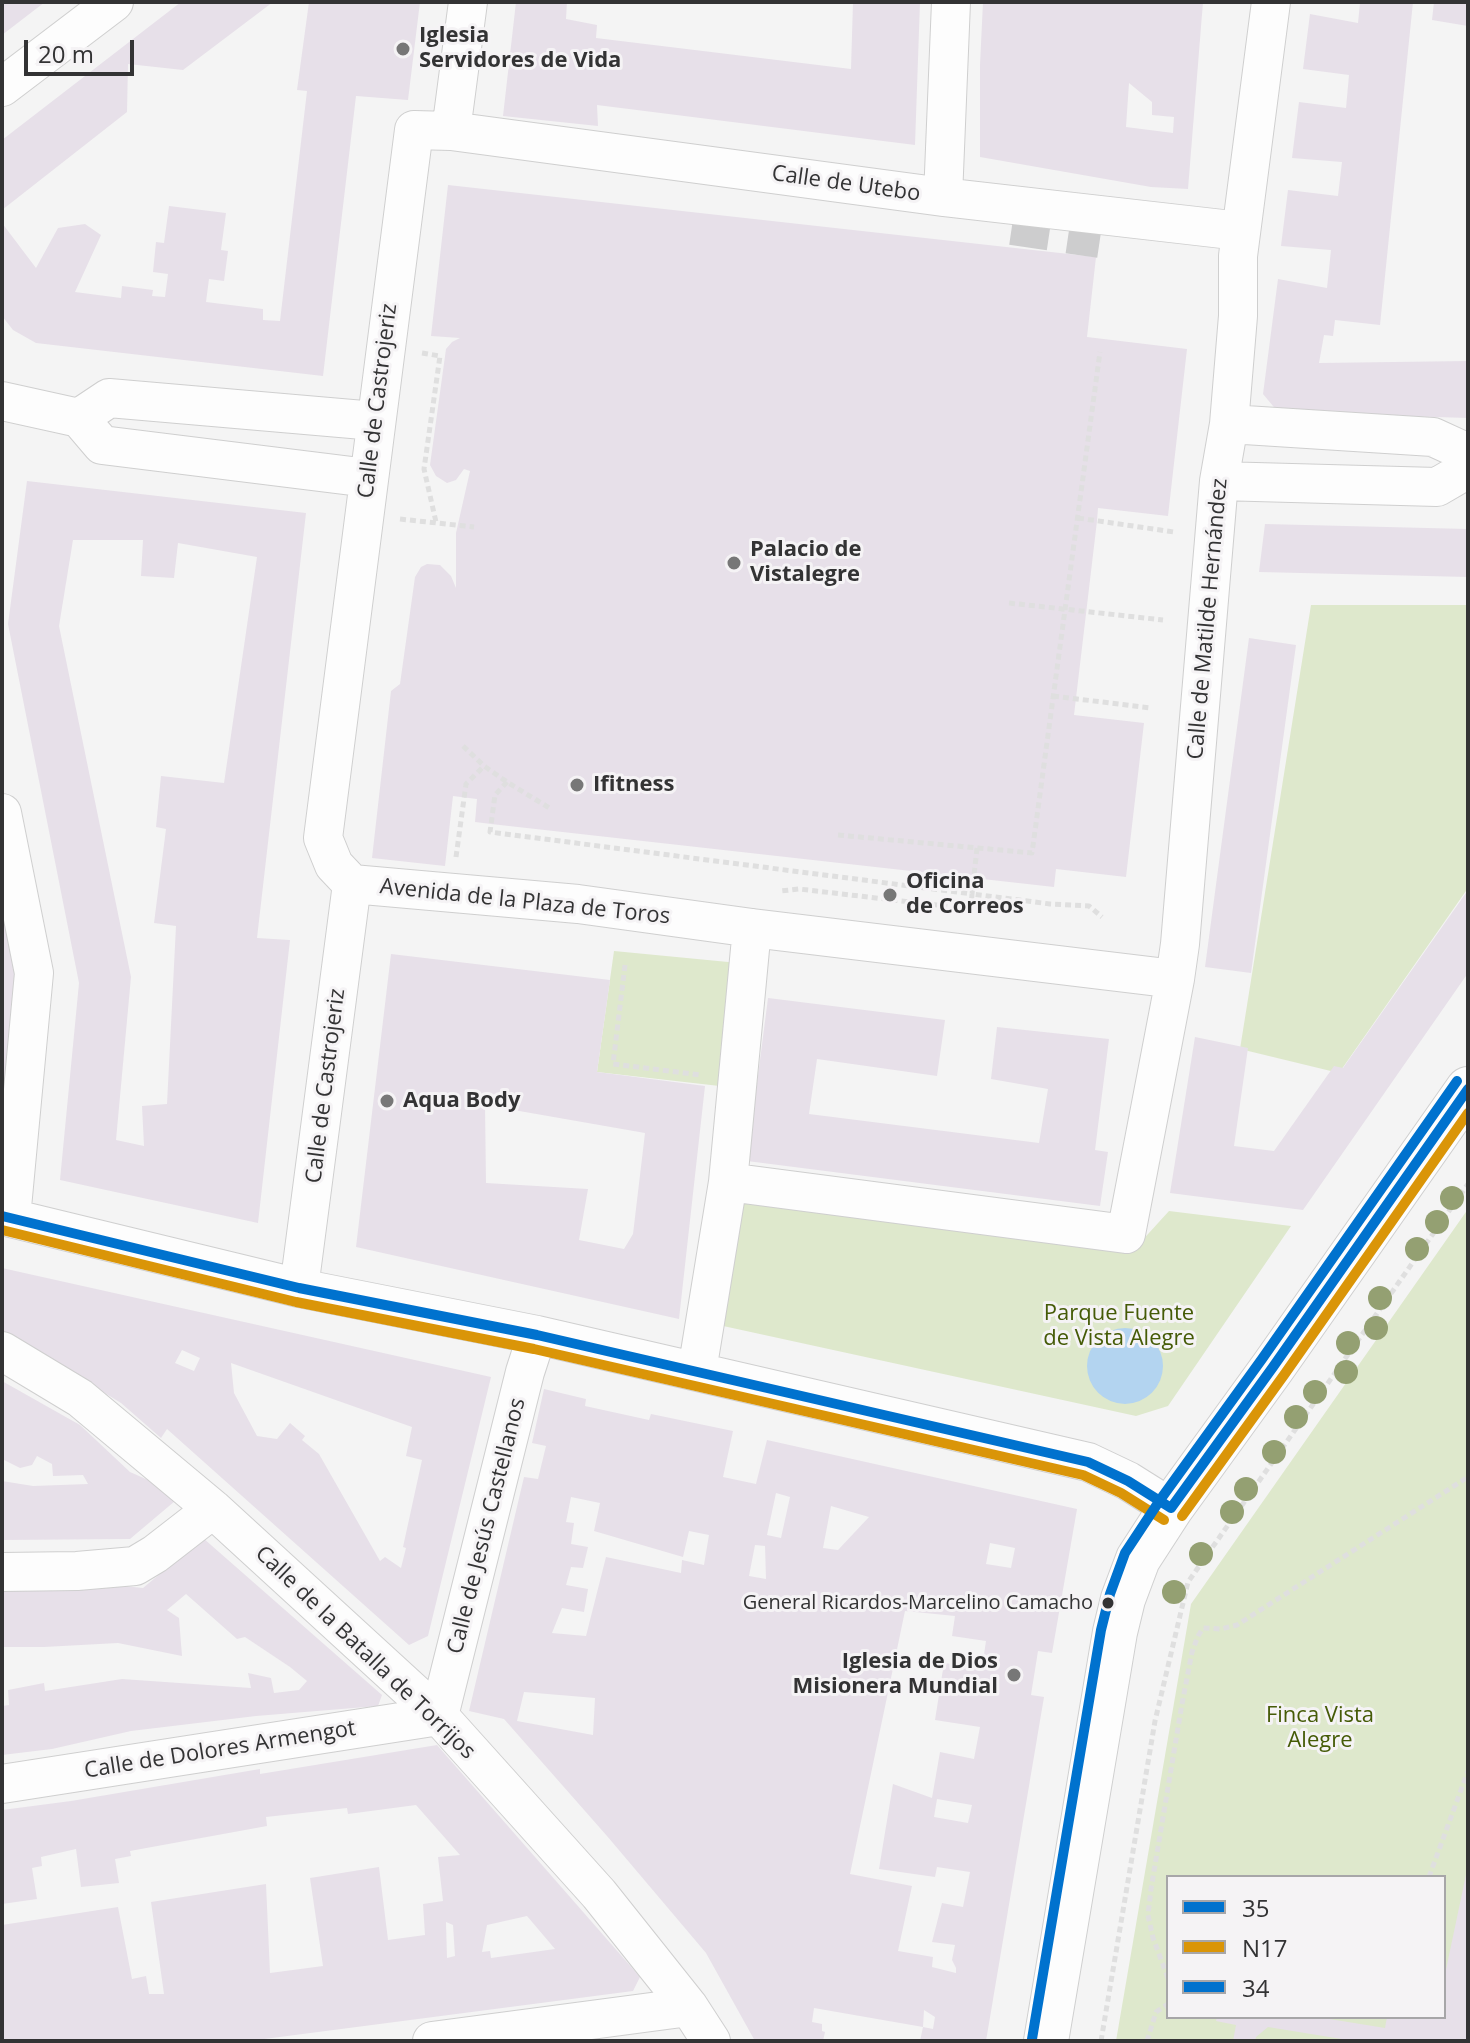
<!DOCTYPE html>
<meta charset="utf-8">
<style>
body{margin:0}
#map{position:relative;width:1470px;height:2043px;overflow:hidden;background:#f4f4f4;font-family:"Open Sans",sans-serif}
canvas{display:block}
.frame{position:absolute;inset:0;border:4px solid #333334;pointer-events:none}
.legend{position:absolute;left:1166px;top:1875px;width:280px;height:144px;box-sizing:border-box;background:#f5f3f5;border:2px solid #a7a6a8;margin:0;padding:10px 14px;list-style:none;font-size:24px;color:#333334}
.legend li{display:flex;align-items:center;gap:16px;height:40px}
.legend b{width:40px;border:2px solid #a7a6a8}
.scale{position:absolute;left:24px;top:40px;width:110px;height:36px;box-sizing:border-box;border:4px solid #333334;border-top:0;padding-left:10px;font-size:24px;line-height:28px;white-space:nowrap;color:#333334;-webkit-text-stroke:6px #f5f3f5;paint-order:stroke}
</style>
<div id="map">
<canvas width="1470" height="2043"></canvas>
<div class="frame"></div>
<ul class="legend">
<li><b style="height:10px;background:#0072ce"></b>35</li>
<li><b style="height:10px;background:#da9508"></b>N17</li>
<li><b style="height:10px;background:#0072ce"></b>34</li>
</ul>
<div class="scale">20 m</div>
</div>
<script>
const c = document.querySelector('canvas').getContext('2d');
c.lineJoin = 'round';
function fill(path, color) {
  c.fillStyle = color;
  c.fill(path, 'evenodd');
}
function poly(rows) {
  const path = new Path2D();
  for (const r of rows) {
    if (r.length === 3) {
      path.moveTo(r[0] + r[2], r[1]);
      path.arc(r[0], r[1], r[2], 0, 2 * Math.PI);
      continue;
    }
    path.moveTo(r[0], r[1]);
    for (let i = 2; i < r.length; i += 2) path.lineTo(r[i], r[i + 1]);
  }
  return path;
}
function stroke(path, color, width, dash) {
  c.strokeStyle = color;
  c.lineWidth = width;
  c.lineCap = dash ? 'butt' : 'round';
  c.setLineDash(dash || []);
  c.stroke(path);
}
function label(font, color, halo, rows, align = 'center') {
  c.font = font + ' "Open Sans",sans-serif';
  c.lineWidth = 6;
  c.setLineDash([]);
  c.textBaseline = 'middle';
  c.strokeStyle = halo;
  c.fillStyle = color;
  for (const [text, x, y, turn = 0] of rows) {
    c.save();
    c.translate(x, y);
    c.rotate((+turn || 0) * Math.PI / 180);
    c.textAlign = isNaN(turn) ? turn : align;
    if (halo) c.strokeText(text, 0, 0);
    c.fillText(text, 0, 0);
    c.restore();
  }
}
fill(poly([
 [1311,605,1468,605,1468,888,1339,1073,1240,1049],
 [614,951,749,964,737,1088,597,1072],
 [733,1194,1138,1245,1169,1211,1291,1226,1168,1406,1136,1416,714,1324],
 [1468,1209,1468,2041,1116,2041,1191,1604],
 [1168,1877,1444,1877,1444,2017,1168,2017]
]), '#dee8cc');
fill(poly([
 [1125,1366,38]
]), '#b3d4f0');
fill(poly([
 [2,2,45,2,2,35],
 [181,2,273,2,183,70,128,64,127,112,2,210,2,140],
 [309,2,420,2,408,100,356,96,323,376,36,343,13,330,2,316,2,223,36,268,58,228,85,224,101,235,75,292,121,298,122,286,153,290,152,296,165,297,168,274,153,272,156,242,164,243,169,206,226,213,221,250,228,251,224,281,209,279,206,302,263,309,263,320,280,321,307,91,297,90],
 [516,2,567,2,566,19,597,25,596,38,851,69,853,2,920,2,915,145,597,105,598,126,503,116],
 [983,2,1203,2,1188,189,1151,187,980,157,980,65],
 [1129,83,1152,102,1152,115,1174,117,1173,133,1126,127],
 [1366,2,1413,2,1380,325,1335,320,1333,336,1324,335,1319,363,1468,361,1468,418,1278,412,1263,394,1278,279,1327,288,1331,250,1281,246,1288,190,1338,196,1342,162,1292,158,1299,102,1346,108,1349,75,1303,69,1310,14,1358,23,1360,3,1366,4],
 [1434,2,1468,2,1468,26,1432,20],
 [448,185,1096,257,1087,337,1187,349,1168,516,1098,508,1097,521,1074,715,1144,723,1126,877,1056,869,1054,887,491,824,475,822,477,799,453,796,445,866,372,858,391,691,400,684,415,577,421,567,427,564,440,565,451,576,456,588,456,533,470,471,464,469,456,480,447,483,436,476,430,465,446,349,452,342,460,338,431,336],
 [27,481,306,513,257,938,290,940,258,1223,60,1180,79,983,8,624],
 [73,540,143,540,141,576,174,578,178,543,257,557,224,783,161,776,156,827,166,829,154,923,176,926,167,1104,142,1106,144,1146,116,1140,131,977,59,626],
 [1265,524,1468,529,1468,577,1259,572],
 [1249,638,1296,645,1251,973,1205,967],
 [1468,890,1468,973,1303,1210,1170,1193,1195,1037,1248,1048,1234,1146,1274,1151,1334,1066,1343,1068],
 [2,901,20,964,2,1130],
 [391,954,610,980,597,1072,705,1086,679,1319,356,1247],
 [485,1105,645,1133,633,1234,624,1249,579,1240,588,1189,486,1183],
 [768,998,945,1020,937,1076,817,1059,809,1114,1039,1143,1048,1089,991,1079,997,1027,1109,1039,1095,1150,1108,1152,1100,1206,747,1161],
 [2,1268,491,1377,428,1636,409,1645,167,1429,161,1438,121,1403,2,1330],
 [182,1350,200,1358,194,1371,175,1363],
 [231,1363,412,1427,406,1456,422,1460,403,1547,406,1548,401,1568,385,1557,380,1561,319,1454,302,1440,305,1436,290,1423,277,1439,257,1436,234,1393],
 [2,1381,80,1425,130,1472,173,1491,175,1501,130,1539,2,1540,2,1481,33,1486,88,1484,83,1475,53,1476,52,1464,37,1456,32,1465,20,1468,2,1459],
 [544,1389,586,1399,585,1406,649,1420,651,1414,733,1431,723,1477,756,1484,767,1440,1077,1509,1052,1653,1038,1651,1031,1695,1044,1697,986,2041,920,2041,923,2027,933,2029,935,2017,924,2010,923,2027,814,2008,812,2022,822,2024,822,2031,825,2032,823,2041,755,2041,706,1953,607,1836,504,1719,469,1711,524,1477,538,1479,546,1446,532,1443],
 [776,1493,790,1497,781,1538,767,1535],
 [571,1497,600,1503,594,1531,683,1557,689,1531,709,1535,704,1565,682,1560,681,1573,606,1557,586,1636,552,1633,562,1608,584,1612,588,1589,566,1585,571,1567,583,1568,588,1547,571,1544,574,1523,566,1522],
 [831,1506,869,1517,838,1550,823,1548],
 [990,1543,1015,1548,1011,1568,986,1564],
 [755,1545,765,1546,766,1579,749,1576],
 [905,1611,955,1616,952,1636,986,1641,982,1668,944,1663,935,1720,980,1727,974,1759,940,1752,932,1798,893,1784,879,1869,935,1877,937,1867,970,1872,963,1907,942,1903,932,1942,955,1945,952,1960,956,1968,956,1973,932,1967,933,1957,898,1951,912,1886,850,1874],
 [524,1692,595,1698,593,1735,517,1721],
 [937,1799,972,1805,968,1823,934,1817],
 [203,1538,382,1695,378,1706,256,1716,131,1731,52,1749,2,1755,2,1706,9,1705,8,1690,44,1683,45,1691,122,1679,251,1688,248,1673,271,1678,274,1693,299,1690,307,1681,290,1667,245,1637,237,1639,186,1594,167,1610,179,1618,182,1656,118,1643,44,1647,2,1647,2,1585,114,1585,143,1588],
 [437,1745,640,1977,633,1991,249,2041,2,2041,2,1925,118,1907,132,1979,146,1976,149,1994,164,1994,151,1902,266,1884,270,1973,323,1966,310,1878,379,1867,388,1940,425,1935,423,1904,443,1901,438,1857,460,1855,416,1805,348,1814,347,1808,266,1817,267,1826,130,1851,131,1856,115,1859,119,1883,81,1887,76,1849,41,1857,42,1866,32,1868,37,1899,2,1904,2,1810,71,1801,260,1769,260,1774],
 [527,1916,555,1949,491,1958,490,1951,482,1952,487,1925],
 [446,1922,453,1925,455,1956,447,1958],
 [1467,1870,1468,2041,1354,2041,1268,2027,1256,2037,1255,2041,1233,2041,1236,2025,1216,2021,1217,2017,1317,2017,1385,2028,1387,2017,1444,2017,1444,1979]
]), '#e7e0e9');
stroke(poly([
 [1012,226,1100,239]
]), '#cdcdce', 38, [38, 19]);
const minor = poly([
 [468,2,451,131,414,130,323,838,334,865,352,884,578,904,752,928,1175,979],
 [2,87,114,2],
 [451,131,943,197,1240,231],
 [943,197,951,2],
 [2,401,79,418,102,445,368,478],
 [79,418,109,398,375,421],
 [1229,424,1433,437,1468,453],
 [1219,481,1437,487,1468,469],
 [2,813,34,973,11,1218],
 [752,928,728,1182,1126,1234,1175,979,1180,944,1219,481,1229,424,1238,316,1238,256,1271,2],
 [2,1216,299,1288,537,1335,1088,1462,1128,1481,1171,1508],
 [299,1288,352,884],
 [2,1351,80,1398,213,1509,439,1716,599,1894,689,2007,711,2041],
 [697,1371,728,1182],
 [2,1572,77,1571,135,1566,155,1554,213,1509],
 [2,1784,439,1716,525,1372,537,1335],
 [432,2041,689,2007]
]);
const major = poly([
 [1046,2041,1115,1632,1123,1599,1138,1559,1171,1508,1273,1367,1468,1089]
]);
stroke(minor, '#cfcfcf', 40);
stroke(major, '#cfcfcf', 46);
stroke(poly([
 [422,353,440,356,424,469,436,522],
 [1078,518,1174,532],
 [400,519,474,527],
 [1009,603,1163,620],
 [1053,696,1151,708],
 [463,746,484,766,507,782,551,809],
 [507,782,495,795,490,832,972,894,971,909,799,889,781,891],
 [838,835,1032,853,1100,352],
 [977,848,972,894,1050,904,1089,906,1102,917],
 [456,857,466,784,484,766],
 [625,965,613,1064,700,1075],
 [1429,1877,1468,1771],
 [1168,1978,1153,1938,1148,1915,1151,1889,1182,1704,1192,1652,1198,1636,1203,1628,1221,1629,1237,1625,1468,1477],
 [1101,2041,1155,1721,1188,1582,1468,1184],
 [1147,2041,1156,2012,1168,2004]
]), '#dfdfdf', 5, [6, 4]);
stroke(minor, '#fdfdfd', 38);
stroke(major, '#fdfdfd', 44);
stroke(poly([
 [2,1216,299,1288,537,1335,1088,1462,1128,1481,1171,1508],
 [1171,1508,1273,1367,1468,1089]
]), '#0072ce', 10);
stroke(poly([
 [2,1230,296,1302,534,1349,1083,1475,1121,1493,1164,1520],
 [1182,1516,1284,1375,1468,1113]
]), '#da9508', 10);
stroke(poly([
 [1032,2039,1101,1630,1110,1594,1125,1553,1160,1500,1262,1359,1457,1081]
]), '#0072ce', 10);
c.fillStyle = '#94a072';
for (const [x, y] of [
 [1452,1198],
 [1437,1222],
 [1417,1249],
 [1380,1298],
 [1376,1328],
 [1348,1343],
 [1346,1372],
 [1315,1392],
 [1296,1417],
 [1274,1452],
 [1246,1489],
 [1232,1512],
 [1201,1554],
 [1174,1592]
]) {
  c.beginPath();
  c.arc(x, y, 12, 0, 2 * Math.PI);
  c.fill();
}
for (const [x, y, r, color] of [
 [403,49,8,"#777"],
 [734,563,8,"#777"],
 [577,785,8,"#777"],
 [890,895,8,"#777"],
 [387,1101,8,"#777"],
 [1108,1603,7,"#333334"],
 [1014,1675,8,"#777"]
]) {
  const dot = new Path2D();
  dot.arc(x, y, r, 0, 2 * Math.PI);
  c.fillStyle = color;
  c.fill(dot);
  stroke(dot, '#f5f3f5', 3);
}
label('20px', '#333334', '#f5f3f5', [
 ["General Ricardos-Marcelino Camacho",1093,1603]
], 'right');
label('bold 22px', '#333334', '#f5f3f5', [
 ["Iglesia",419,36],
 ["Servidores de Vida",419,61],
 ["Palacio de",750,550],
 ["Vistalegre",750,575],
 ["Ifitness",593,785],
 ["Oficina",906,882],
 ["de Correos",906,907],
 ["Aqua Body",403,1101],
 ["Iglesia de Dios",998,1662,"right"],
 ["Misionera Mundial",998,1687,"right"]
], 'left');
label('22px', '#333334', '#f5f3f5', [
 ["Calle de Utebo",846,184,8],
 ["Calle de Castrojeriz",378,401,-83],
 ["Calle de Matilde Hernández",1208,619,-85],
 ["Avenida de la Plaza de Toros",525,902,6],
 ["Calle de Castrojeriz",326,1086,-83],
 ["Calle de Jesús Castellanos",487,1526,-76],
 ["Calle de la Batalla de Torrijos",365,1653,44],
 ["Calle de Dolores Armengot",220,1750,-9]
]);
label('22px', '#455b07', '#f5f3f5', [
 ["Parque Fuente",1119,1314],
 ["de Vista Alegre",1119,1339],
 ["Finca Vista",1320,1716],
 ["Alegre",1320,1741]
]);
</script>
